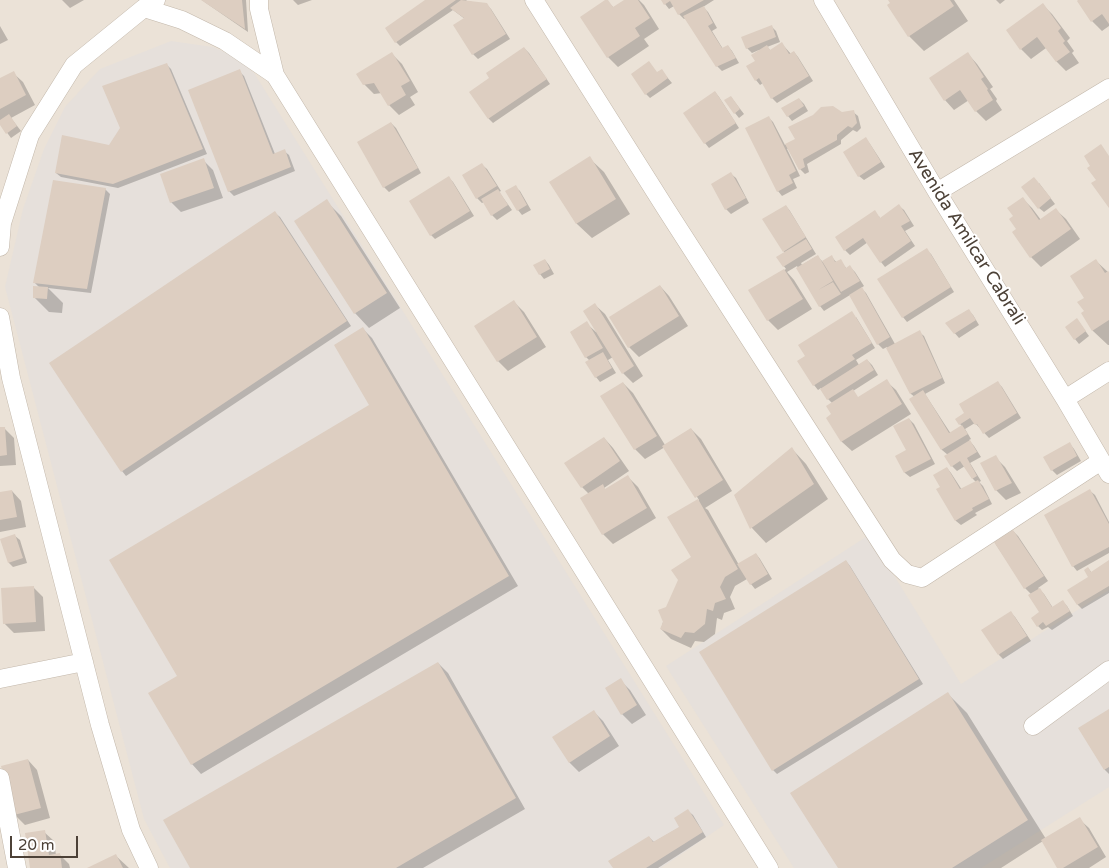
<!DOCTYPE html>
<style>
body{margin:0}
#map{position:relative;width:1109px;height:868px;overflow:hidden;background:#f6f1ea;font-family:"Varela Round",sans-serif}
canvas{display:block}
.scale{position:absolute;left:10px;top:836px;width:68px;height:22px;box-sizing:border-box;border:2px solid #4c4137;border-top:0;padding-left:6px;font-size:15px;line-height:18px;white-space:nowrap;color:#4c4137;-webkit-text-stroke:4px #fff;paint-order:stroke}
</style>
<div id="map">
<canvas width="1109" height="868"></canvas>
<div class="scale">20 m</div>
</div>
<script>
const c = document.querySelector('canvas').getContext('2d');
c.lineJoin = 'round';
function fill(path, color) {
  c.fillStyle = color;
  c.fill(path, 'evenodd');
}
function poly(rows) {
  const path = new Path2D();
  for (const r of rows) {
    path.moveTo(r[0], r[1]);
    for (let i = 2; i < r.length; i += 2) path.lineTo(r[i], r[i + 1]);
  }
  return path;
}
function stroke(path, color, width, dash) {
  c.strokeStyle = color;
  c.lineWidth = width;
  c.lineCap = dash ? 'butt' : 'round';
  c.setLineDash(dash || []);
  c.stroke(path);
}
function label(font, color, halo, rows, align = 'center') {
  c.font = font + ' "Varela Round",sans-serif';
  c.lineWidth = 4;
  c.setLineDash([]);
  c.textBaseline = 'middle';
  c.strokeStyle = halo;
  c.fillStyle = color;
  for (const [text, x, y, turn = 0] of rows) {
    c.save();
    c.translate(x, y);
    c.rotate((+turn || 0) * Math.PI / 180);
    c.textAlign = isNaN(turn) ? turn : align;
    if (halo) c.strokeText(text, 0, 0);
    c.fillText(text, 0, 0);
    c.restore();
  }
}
fill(poly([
 [0,0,1109,0,1109,868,0,868]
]), '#ebe2d7');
fill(poly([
 [171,41,213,47,235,57,254,73,724,825,661,868,170,868,144,819,5,287,23,209,44,149,65,107,100,69],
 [869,535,961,684,1109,590,1109,787,981,868,794,868,666,666]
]), '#e6e0db');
fill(poly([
 [62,0,84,0,70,8],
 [202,0,246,0,248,32,206,3],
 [293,0,312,0,298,5],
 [428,0,467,0,466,1,486,4,491,9,510,39,478,59,473,54,455,25,465,19,453,10,400,46,396,42],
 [626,0,639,0,644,5,659,29,644,39,649,46,618,67,608,57,582,17,607,1,614,8],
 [662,0,714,0,703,7,708,12,717,28,712,31,723,49,728,46,732,51,739,63,722,71,717,66,686,18,684,19,679,14,674,6,669,9],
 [890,0,954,0,968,21,924,51,909,36,888,5,892,3],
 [996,0,1005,0,1000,4],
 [1080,0,1109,0,1109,26,1102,31,1092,21],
 [1043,5,1052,14,1070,38,1067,41,1074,51,1072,53,1079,63,1066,71,1057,62,1046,48,1031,59,1021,49],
 [0,26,8,40,0,44],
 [771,26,776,31,780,42,767,47,771,51,782,44,791,54,794,52,798,57,813,81,777,103,772,98,763,83,760,85,756,80,756,62,759,50,752,53,747,48],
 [524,48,529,53,550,84,493,123,489,119,471,93,491,79],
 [392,54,402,64,418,92,410,97,415,105,399,115,389,105,382,93,374,94,364,84],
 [968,54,977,64,993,87,990,89,997,99,996,101,1002,110,986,121,976,111,969,100,954,110,945,100],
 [167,65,171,69,207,154,118,188,61,177,56,173,109,147],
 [661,70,672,83,650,98,646,94,658,73],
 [239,71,244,76,275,154,284,151,289,155,295,171,234,196,229,191],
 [13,73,23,82,35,105,11,118,21,131,11,138,0,123,0,80],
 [715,92,719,97,739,128,709,148,705,143],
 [731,97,744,114,739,118,735,113],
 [799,99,804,104,808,111,792,121,788,116],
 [853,112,858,116,861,128,857,132,853,130,841,140,841,144,807,164,809,172,805,174,800,169,789,148,787,149,800,176,793,179,797,188,782,196,778,191,769,118,773,122,785,145,797,140,842,113],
 [391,123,396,128,421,173,389,192,384,187],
 [866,139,870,144,885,167,864,180,859,176],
 [589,158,604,172,630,214,592,238,577,224,551,182],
 [203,160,213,170,223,198,181,212,171,202],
 [482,165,487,169,501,191,499,192,512,210,497,220,492,215,484,202,482,203,477,198,464,176],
 [731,174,736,178,749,203,731,214,726,209],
 [449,178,453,182,474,216,435,239,431,235],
 [1039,183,1055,204,1044,212,1039,208],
 [515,187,520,191,531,210,522,215,518,210],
 [105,189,110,194,91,293,48,288,63,303,62,313,49,312,34,297,39,287,34,282],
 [1022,198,1032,208,1041,220,1056,210,1066,219,1080,239,1041,267,1031,257,1013,232,1018,229,1014,217],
 [326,201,341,216,400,308,369,328,355,313],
 [786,206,790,211,816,254,801,263,802,265,817,256,823,262,832,257,837,263,840,261,847,269,850,267,855,272,864,286,861,288,866,293,895,344,919,332,924,336,945,383,925,394,951,434,962,427,957,419,966,413,998,383,1002,387,1021,418,989,438,975,423,965,429,971,439,969,440,974,446,981,457,970,463,981,481,979,482,983,486,992,504,975,513,977,515,961,525,956,521,938,490,942,488,947,468,951,473,962,490,976,482,973,479,965,466,957,471,952,466,946,456,948,455,942,450,911,400,915,397,911,394,887,347,883,349,878,344,850,295,824,311,820,306,797,266,787,272,794,280,812,309,778,330,768,320,750,291,786,269,778,258,785,253,764,220],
 [899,206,904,210,914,226,905,231,915,246,885,267,881,262,868,242,850,255,845,250,879,216,880,219],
 [275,213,280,217,351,326,126,476,122,471],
 [926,250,931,254,954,292,907,322,903,317],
 [545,260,549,265,554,274,544,279,540,274],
 [1095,260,1109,273,1109,345,1108,345,1093,331,1083,314,1085,312,1085,298],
 [660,286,669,296,688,326,639,357,629,347],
 [514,302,524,312,546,347,508,371,498,361,476,327],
 [595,305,605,314,643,376,633,383,623,373,613,357,608,360,616,373,600,382,596,377,590,361,586,357,571,332,586,323,596,332,597,332],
 [968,310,973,315,979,325,959,338,947,324],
 [856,317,875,348,856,360,859,365,867,360,872,365,878,375,853,391,860,403,886,381,896,390,911,414,852,451,842,442,828,418,833,415,832,403,828,399,821,388,818,390,814,385],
 [1081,325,1089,336,1079,344,1075,339],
 [363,329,372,338,518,586,201,774,192,764,179,676,371,406],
 [623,383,633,393,665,445,691,429,701,439,732,491,705,508,708,510,739,565,756,554,760,559,772,579,755,589,747,579,735,586,730,597,735,609,724,613,722,620,717,618,715,634,704,642,695,641,691,648,671,639,661,629,667,608,693,557,699,500,665,447,645,459,635,449],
 [909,419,914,424,935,464,910,477,905,473,897,456,907,451],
 [4,428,14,438,16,465,0,466,0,429],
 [604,438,613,448,629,471,604,488,605,490,628,477,638,487,656,518,613,544,603,534,589,494,582,487],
 [1070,444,1074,449,1081,461,1057,475,1052,470,1045,458],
 [792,449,806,464,828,499,766,543,752,528,735,496],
 [995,457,1005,467,1021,493,1006,500,996,490,982,463],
 [12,491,21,501,26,527,0,532,0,494],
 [1090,491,1095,495,1109,522,1109,553,1077,571,1073,566],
 [1013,531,1018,536,1048,581,1038,588,1044,594,1053,608,1062,601,1067,606,1073,616,1052,630,1048,627,1042,630,1038,626,1041,613,1031,594,1025,588,995,543],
 [15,536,20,540,27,563,13,567,9,563,1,540],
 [846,561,850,566,923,684,777,774,773,770],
 [1109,562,1109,593,1082,609,1078,605,1069,590,1090,577,1088,568,1092,573],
 [33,587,43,597,45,631,14,633,4,623],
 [1011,613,1015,617,1031,641,1003,659,999,655],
 [438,663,448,673,525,809,423,868,192,868],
 [620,680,630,690,646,715,632,724,622,714],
 [948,694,967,713,1046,839,1079,819,1089,828,1106,857,1089,868,1059,868,1043,841,1001,868,839,868],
 [1109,711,1109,774,1105,770,1080,728],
 [594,712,603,721,619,746,579,772,569,762],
 [28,760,37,770,50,818,25,825,15,815],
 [688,811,693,815,706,837,658,868,614,868,649,837,654,842,680,827],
 [44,832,54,841,56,855,59,854,69,864,70,868,31,868],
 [116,856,129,868,90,868]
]), '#0003');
fill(poly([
 [201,0,242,0,245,29],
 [425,0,456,0,395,43,385,28],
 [461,0,487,3,506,34,472,55,453,25,464,18,450,8],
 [605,0,608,0,613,7,624,0,638,0,650,18,635,28,640,36,607,58,580,17],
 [661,0,704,0,678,15,670,1,664,5],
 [888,0,950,0,954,6,908,37,887,5,890,3],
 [1078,0,1109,0,1109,24,1102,14,1091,22,1077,1],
 [1043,3,1061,28,1058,31,1065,41,1063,43,1070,52,1056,62,1037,37,1020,50,1006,30],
 [704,6,713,23,708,26,722,48,728,45,736,58,716,67,683,16],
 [772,25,776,37,746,49,741,37],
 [782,42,789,54,794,51,809,76,771,99,759,78,755,81,746,66,755,61,751,55,767,45,770,50],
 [524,47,547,79,488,119,469,92,489,78,486,73],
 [392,52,410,81,401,86,406,95,388,106,374,83,363,85,356,74],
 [968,52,984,77,981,79,988,89,987,90,993,100,975,112,960,90,944,101,929,78],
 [649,61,657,72,662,69,668,78,645,95,631,74],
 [167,63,203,149,113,184,55,173,62,135,109,145,120,128,102,86],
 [240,69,273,154,285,149,291,167,228,192,188,90],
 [14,71,26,95,0,109,0,78],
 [715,91,736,123,704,144,683,113],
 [731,96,740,109,734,114,724,100],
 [799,98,804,106,787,117,781,108],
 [833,106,842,112,854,110,857,123,852,128,848,126,837,135,837,140,803,159,805,167,799,170,785,144,795,139,788,127,813,115,821,107],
 [9,114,17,126,6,134,0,125,0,120],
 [769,116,796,171,789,175,793,183,777,192,745,128],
 [391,122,418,168,383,188,357,142],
 [866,137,881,162,858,177,843,152],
 [1101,144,1109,156,1109,208,1091,183,1096,180,1087,168,1090,166,1084,156],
 [590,156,616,199,576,224,549,182],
 [204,158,214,188,170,203,160,174],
 [482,163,497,186,476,199,462,175],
 [731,172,746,198,725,210,711,184],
 [449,176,470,211,430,236,409,201],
 [1034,177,1051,198,1038,209,1021,187],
 [53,180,106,188,87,289,33,283],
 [516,185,527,205,517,211,505,191],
 [498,189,508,205,491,216,481,199],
 [1023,197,1039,220,1056,208,1071,229,1030,258,1012,232,1016,229,1009,219,1013,216,1007,208],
 [327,199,387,293,354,314,294,221],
 [899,204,910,221,901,226,911,241,880,263,863,238,844,251,835,237,875,210,880,218],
 [786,205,806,237,783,252,762,219],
 [275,211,347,321,121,472,49,363],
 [806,239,812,249,783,267,776,257],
 [927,248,951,287,902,318,877,279],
 [818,255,833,281,818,290,833,282,841,294,819,307,796,268],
 [832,255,835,262,841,259,846,268,850,265,860,281,841,292,822,261],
 [545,259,550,269,539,275,533,265],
 [1096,259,1105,273,1108,271,1109,272,1109,320,1092,331,1081,313,1084,311,1077,302,1084,298,1070,276],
 [784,269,803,299,767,321,748,290],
 [660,285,679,316,628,348,609,317],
 [33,286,48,287,47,299,33,298],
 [862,287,890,337,877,345,849,295],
 [514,300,537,337,497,362,474,326],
 [595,303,634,366,622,374,583,311],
 [969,309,976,320,954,334,945,323],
 [852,311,872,343,852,355,855,359,813,386,797,361,805,356,798,345],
 [1077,318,1086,331,1074,340,1065,327],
 [587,321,603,348,585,358,570,332],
 [363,327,509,576,191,765,148,693,177,676,109,560,369,405,334,345],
 [920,330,942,378,910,394,886,348],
 [603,352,612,368,595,378,585,362],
 [867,359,874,370,827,400,820,389],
 [887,379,902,404,841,442,826,418,831,414,826,406,853,389,858,397],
 [998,381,1017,413,983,434,977,424,975,425,970,418,959,425,955,419,964,413,959,404],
 [623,382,657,436,634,450,600,396],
 [923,390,949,433,962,425,968,434,941,450,909,399],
 [909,418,931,459,904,473,895,456,906,450,893,426],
 [0,427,5,427,7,455,0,456],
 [691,428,723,480,695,498,662,446],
 [604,437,620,461,581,488,564,463],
 [970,440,977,452,967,458,977,476,972,479,960,461,951,467,944,456],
 [1070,442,1077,456,1051,471,1043,457],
 [792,447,814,484,750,529,734,495],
 [996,455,1012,483,995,491,980,463],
 [947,467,960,489,978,480,989,499,972,508,973,510,955,521,936,489,940,487,933,475],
 [628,475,647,508,602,535,580,498,603,484,605,489],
 [1090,489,1109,524,1109,547,1072,567,1044,515],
 [12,490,17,517,0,520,0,492],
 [698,499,738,569,725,577,720,587,726,599,715,603,713,611,707,609,705,624,694,633,685,632,681,638,660,629,663,622,658,610,666,607,678,580,671,570,691,557,667,517],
 [1013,530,1044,576,1024,589,994,542],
 [15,534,23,558,8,563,0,539],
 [756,553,768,574,750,585,737,564],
 [846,560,919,679,772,771,699,652],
 [1109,560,1109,586,1077,605,1067,590,1088,577,1084,570,1088,567,1091,572],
 [34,586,36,622,3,624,1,588],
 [1040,588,1052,607,1063,600,1070,611,1046,626,1043,622,1037,627,1031,618,1039,612,1028,595],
 [1011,611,1027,636,998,655,981,630],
 [438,662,516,798,396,868,190,868,163,820],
 [621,678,637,705,621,715,605,688],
 [948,692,1028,820,952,868,838,868,790,793],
 [1109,709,1109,767,1104,770,1078,728],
 [594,710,610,736,569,763,552,737],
 [28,759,41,808,14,815,1,766],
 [688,809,703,832,646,868,613,868,608,861,649,836,653,842,679,827,674,818],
 [1080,817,1098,847,1063,868,1057,868,1041,840],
 [45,830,49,855,60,853,62,868,30,868,25,833],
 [116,854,123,868,87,868]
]), '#ddcec1');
const minor = poly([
 [259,0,259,9,275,75,769,868],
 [534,0,666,209,892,560,907,574,922,578,1101,461],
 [823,0,937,192,1065,399,1109,474],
 [144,8,182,20,225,41,275,75],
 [937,192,1109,88],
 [0,247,2,223,30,135,74,65,144,8,156,0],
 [0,317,11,378,100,725,131,830,149,868],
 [1065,399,1109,371],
 [0,679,84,662],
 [1033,726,1109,670],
 [0,778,17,868]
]);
stroke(minor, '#c3b8ab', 19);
stroke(minor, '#fff', 18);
label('18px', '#4c4137', '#fff', [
 ["Avenida Amilcar Cabrali",966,237,58]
]);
</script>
